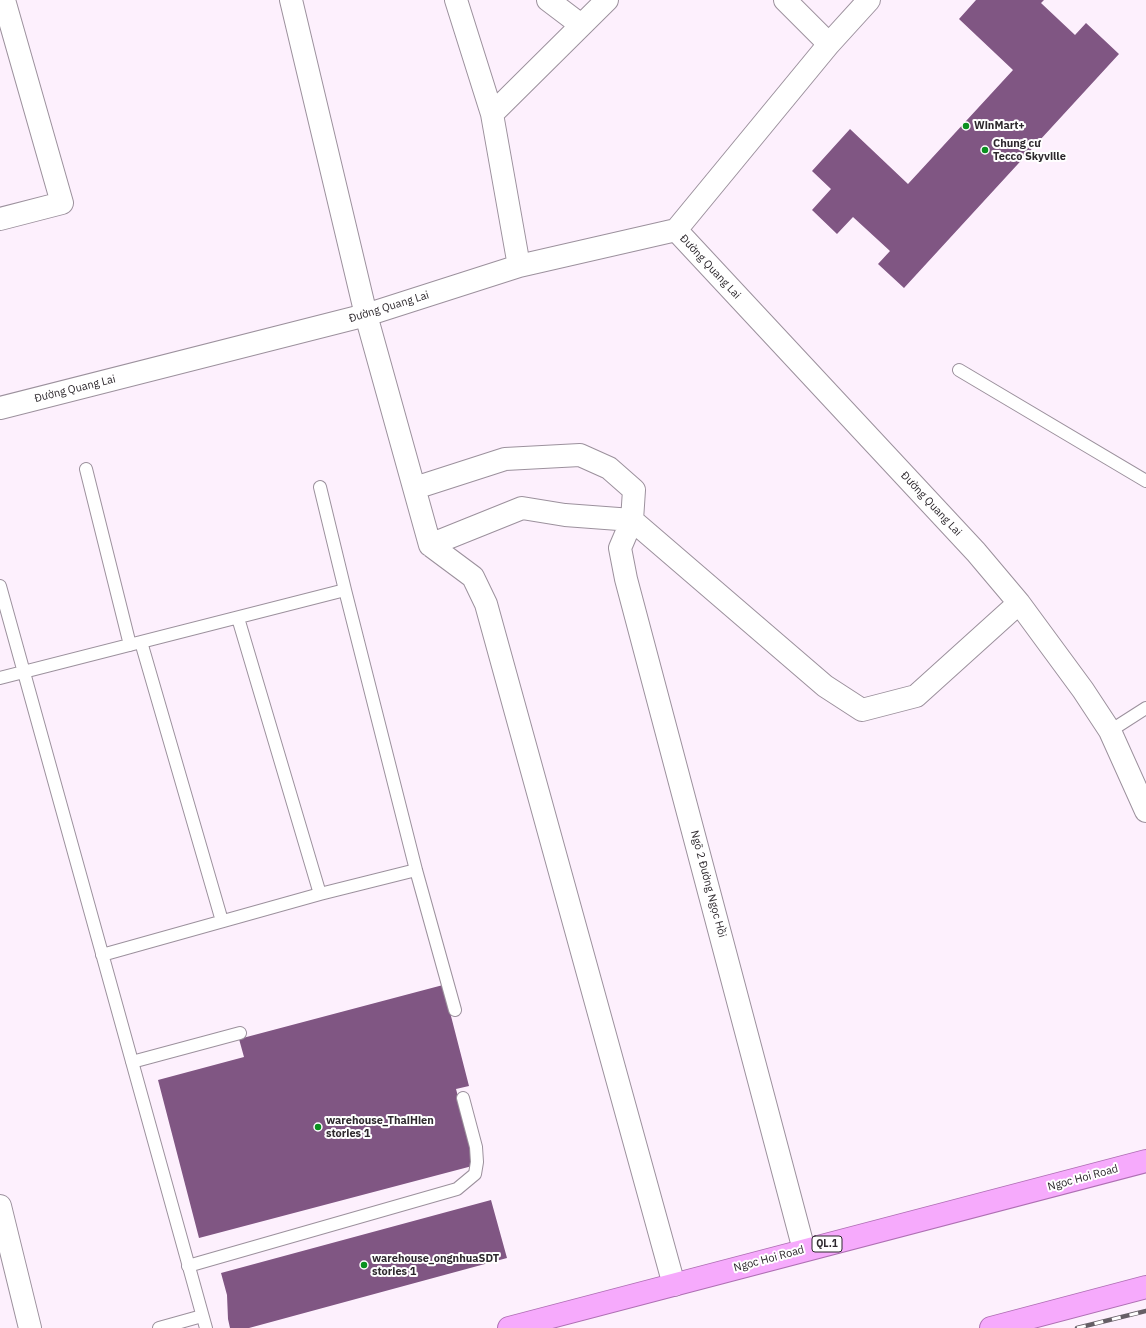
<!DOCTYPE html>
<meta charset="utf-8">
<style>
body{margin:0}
canvas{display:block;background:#fdf0fd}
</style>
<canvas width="1146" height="1328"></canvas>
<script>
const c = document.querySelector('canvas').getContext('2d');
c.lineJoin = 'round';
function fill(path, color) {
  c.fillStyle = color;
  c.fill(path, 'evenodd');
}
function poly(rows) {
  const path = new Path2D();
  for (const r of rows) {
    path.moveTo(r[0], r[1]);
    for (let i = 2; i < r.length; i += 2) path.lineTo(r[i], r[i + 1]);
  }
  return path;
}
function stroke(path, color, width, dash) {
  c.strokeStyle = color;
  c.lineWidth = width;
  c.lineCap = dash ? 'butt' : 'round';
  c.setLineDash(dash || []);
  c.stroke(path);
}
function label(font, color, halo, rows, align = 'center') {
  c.font = font + ' "IBM Plex Sans",sans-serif';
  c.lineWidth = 4;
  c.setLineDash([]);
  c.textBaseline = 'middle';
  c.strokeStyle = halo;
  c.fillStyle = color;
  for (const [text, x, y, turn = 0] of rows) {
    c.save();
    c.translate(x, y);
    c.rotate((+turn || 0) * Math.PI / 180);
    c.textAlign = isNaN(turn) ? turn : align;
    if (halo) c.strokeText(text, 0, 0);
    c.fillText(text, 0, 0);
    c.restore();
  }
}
fill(poly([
 [976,0,1044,0,1041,3,1075,35,1086,23,1119,54,904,288,878,264,890,251,853,217,837,234,812,210,831,189,812,171,850,129,908,184,1013,70,959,19],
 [443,985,469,1086,456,1089,476,1165,199,1238,158,1080,244,1057,239,1039],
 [491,1200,507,1258,249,1328,230,1328,228,1319,227,1295,221,1273]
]), '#805683');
const service = poly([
 [959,370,1146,481],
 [86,469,130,645],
 [0,586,206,1328],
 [345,590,416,870,455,1010],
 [238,618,320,894],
 [141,642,222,921],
 [0,678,345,590,320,487],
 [1110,731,1146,708],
 [102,955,320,894,416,870],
 [132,1062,240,1033],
 [188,1266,457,1189,475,1174,477,1162,476,1147,463,1098],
 [159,1328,202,1316]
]);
const minor = poly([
 [291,0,366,315,430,545,473,577,486,604,674,1285],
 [456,0,492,114,519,266],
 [548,0,581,25],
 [785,0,829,44],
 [492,114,607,0],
 [0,219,62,203,4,0],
 [676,230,976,552,1019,603,1083,690,1110,731,1146,811],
 [676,230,829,44,869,0],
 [0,408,366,315,519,266,676,230],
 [415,488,505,459,580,455,609,468,634,490,632,520,620,548,626,579,804,1250],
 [430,545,522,508,565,515,632,520,825,686,862,710,916,696,1019,603],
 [0,1206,30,1328]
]);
const trunk = poly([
 [509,1328,1146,1161],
 [991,1328,1146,1287]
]);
stroke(service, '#9c919d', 14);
stroke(minor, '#9c919d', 24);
stroke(trunk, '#af6fb4', 24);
stroke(service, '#fff', 12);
stroke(minor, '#fff', 22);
stroke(trunk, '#f6aafc', 22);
const rail = poly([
 [1077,1328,1146,1311]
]);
stroke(rail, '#665f66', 4.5);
stroke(rail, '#fff', 3, [9]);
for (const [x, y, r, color] of [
 [966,126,4,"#0a9020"],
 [985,150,4,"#0a9020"],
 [318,1127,4,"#0a9020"],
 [364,1265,4,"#0a9020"]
]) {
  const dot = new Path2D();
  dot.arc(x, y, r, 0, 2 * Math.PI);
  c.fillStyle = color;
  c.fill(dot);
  stroke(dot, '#fff', 1.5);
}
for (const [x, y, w] of [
 [827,1244,30]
]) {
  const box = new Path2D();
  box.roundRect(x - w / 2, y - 8, w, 16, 3);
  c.fillStyle = '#fff';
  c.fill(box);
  stroke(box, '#2e292e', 1);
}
label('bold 10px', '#2e292e', null, [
 ["QL.1",827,1244]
]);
label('bold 11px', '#2e292e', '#fff', [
 ["WinMart+",974,126],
 ["Chung cư",993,144],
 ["Tecco Skyville",993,157],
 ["warehouse_ThaiHien",326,1121],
 ["stories 1",326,1134],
 ["warehouse_ongnhuaSDT",372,1259],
 ["stories 1",372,1272]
], 'left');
label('11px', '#2e292e', '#fff', [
 ["Đường Quang Lai",710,267,47],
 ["Đường Quang Lai",389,307,-17],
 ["Đường Quang Lai",75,389,-14],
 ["Đường Quang Lai",931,504,47],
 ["Ngõ 2 Đường Ngọc Hồi",708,884,75],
 ["Ngoc Hoi Road",1083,1178,-15],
 ["Ngoc Hoi Road",769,1259,-15]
]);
</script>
